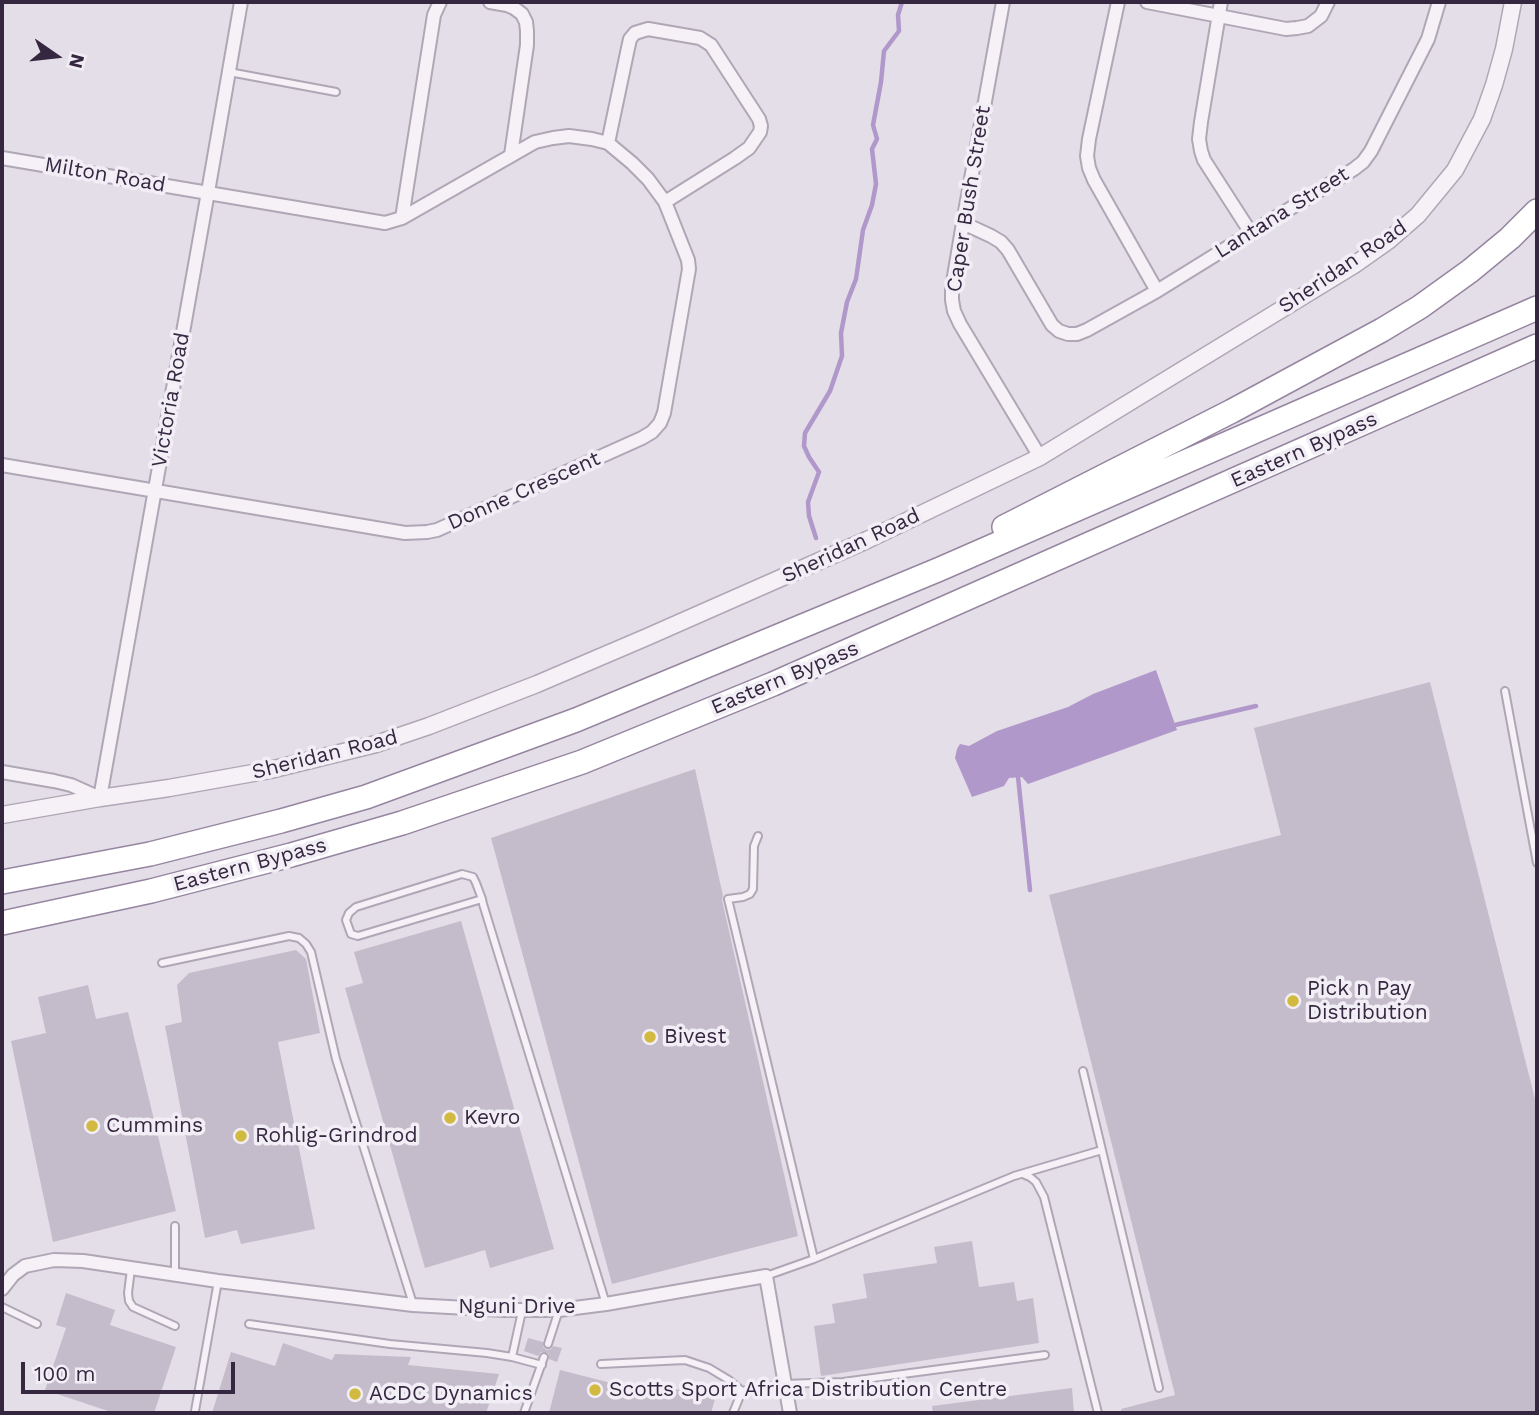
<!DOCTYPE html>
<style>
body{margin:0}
#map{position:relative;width:1539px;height:1415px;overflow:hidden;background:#e4dee8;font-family:"Work Sans",sans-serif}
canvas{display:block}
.frame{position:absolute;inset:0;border:4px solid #362740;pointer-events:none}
.north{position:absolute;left:21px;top:21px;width:70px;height:70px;-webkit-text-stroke:5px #f2eef6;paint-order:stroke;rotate:104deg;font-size:19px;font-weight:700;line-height:28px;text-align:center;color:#362740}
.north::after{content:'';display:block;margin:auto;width:24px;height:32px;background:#362740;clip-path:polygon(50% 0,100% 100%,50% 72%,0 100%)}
.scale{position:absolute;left:21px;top:1362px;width:214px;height:32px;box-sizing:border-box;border:4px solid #362740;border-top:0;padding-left:9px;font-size:21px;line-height:24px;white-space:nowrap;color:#362740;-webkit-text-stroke:5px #f2eef6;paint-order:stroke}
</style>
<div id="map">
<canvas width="1539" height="1415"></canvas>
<div class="frame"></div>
<div class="north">N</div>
<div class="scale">100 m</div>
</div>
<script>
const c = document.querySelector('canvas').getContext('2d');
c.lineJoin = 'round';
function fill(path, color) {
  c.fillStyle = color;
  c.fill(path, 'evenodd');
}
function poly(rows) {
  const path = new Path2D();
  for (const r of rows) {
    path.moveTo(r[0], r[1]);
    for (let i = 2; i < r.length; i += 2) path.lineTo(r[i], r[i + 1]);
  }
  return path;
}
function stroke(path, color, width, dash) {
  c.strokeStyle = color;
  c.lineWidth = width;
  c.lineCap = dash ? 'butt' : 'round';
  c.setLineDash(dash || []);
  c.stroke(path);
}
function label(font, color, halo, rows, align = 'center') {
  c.font = font + ' "Work Sans",sans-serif';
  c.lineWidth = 7;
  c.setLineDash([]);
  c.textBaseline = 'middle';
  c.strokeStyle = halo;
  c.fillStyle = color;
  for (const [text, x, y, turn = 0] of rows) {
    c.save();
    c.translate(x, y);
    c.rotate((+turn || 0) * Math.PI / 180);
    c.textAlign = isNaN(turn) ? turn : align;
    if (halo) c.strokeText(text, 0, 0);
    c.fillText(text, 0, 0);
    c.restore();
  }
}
fill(poly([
 [1156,670,1177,730,1028,784,1022,777,1009,778,1004,786,972,797,955,758,957,749,960,744,969,746,997,731,1068,707,1093,694]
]), '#b198ca');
stroke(poly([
 [816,538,809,516,808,502,819,472,809,457,804,446,805,433,830,391,842,356,841,333,847,302,856,279,863,230,872,205,876,184,872,149,877,139,873,125,881,82,884,51,899,31,898,15,902,2],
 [1175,725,1256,706],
 [1018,777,1030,890]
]), '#b198ca', 4.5);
fill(poly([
 [1430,682,1537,1107,1537,1413,1121,1413,1121,1409,1175,1395,1049,895,1281,835,1254,728],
 [695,769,723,896,722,900,798,1236,612,1284,491,838],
 [461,921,554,1249,490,1268,485,1250,425,1268,345,988,363,983,354,952],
 [296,950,306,959,320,1033,278,1042,315,1229,241,1244,237,1230,205,1238,165,1026,182,1022,177,985,189,973],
 [88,985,96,1019,128,1012,176,1211,53,1242,11,1041,46,1033,38,997],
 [972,1241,979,1287,1014,1282,1017,1301,1033,1298,1039,1343,821,1376,814,1326,835,1323,832,1304,867,1298,863,1274,937,1263,934,1247],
 [66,1293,115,1310,110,1325,176,1347,154,1413,114,1413,45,1390,66,1328,56,1325],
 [528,1338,543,1342,543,1347,547,1350,551,1349,553,1346,562,1348,557,1362,549,1359,549,1354,545,1352,541,1352,538,1356,524,1351],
 [283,1343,332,1360,335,1354,411,1357,408,1365,499,1374,486,1413,212,1413,231,1352,275,1366],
 [560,1370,662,1396,664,1386,715,1399,711,1413,549,1413],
 [1072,1388,1074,1413,933,1413,932,1406]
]), '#c5bccb');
const service = poly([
 [229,72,336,92],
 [1505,691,1537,863],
 [758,836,754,846,753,889,750,894,743,897,728,899,814,1259],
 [482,899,358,936,351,934,346,920,349,913,356,907,462,874,473,877,476,883,482,899,483,904,606,1304],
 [162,963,289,936,299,938,306,944,311,952,336,1059,413,1304],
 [1083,1071,1159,1388],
 [1025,1175,1030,1177,1036,1182,1044,1197,1098,1413],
 [175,1226,175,1274],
 [131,1269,128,1293,129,1301,133,1307,175,1326],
 [766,1276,814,1259,1014,1176,1102,1150],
 [2,1307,37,1324],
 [249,1324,390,1344,487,1353,512,1357,542,1365],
 [548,1344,559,1310],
 [512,1357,522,1311],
 [601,1364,685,1360,709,1368,729,1380,742,1391],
 [195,1411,218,1281],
 [524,1413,544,1357],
 [733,1413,742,1391,759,1388,784,1384,843,1382,1045,1355]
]);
const minor = poly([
 [490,2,507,5,514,8,522,14,526,22,527,31,527,45,511,155],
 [1003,2,963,223,952,288,952,300,954,311,960,324,1040,457],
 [1118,2,1089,139,1087,156,1089,168,1094,180,1157,291],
 [1147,2,1286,29,1297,28,1308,26,1321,16,1328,2],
 [1221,2,1201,122,1199,139,1201,151,1204,160,1251,233],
 [608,143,628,48,630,39,635,33,648,29,700,38,711,45,759,119,761,126,760,132,749,148,735,158,665,202],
 [2,158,385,223,402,218,535,142,553,138,569,136,592,139,608,143,632,163,648,179,665,202,688,260,689,269,664,413,660,423,652,432,642,438,437,530,427,532,405,533,2,465],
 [402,218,434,15,440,2],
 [963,223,991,236,1001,242,1008,250,1052,325,1059,331,1068,334,1077,334,1087,330,1157,291,1354,169,1363,162,1371,151,1428,39,1439,2],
 [2,772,54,781,71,785,100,798,208,192,241,2],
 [2,1289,13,1275,25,1266,54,1260,83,1261,218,1281,413,1305,503,1310,559,1310,606,1304,766,1276,790,1413]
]);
const tertiary = poly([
 [2,815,100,798,169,788,270,770,376,744,429,726,537,684,647,637,867,540,1040,457,1354,265,1388,241,1418,215,1455,170,1482,119,1494,85,1504,49,1513,2]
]);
const motorway = poly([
 [1004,527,1232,411,1382,330,1420,307,1470,271,1510,238,1537,211],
 [2,882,150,854,281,821,366,797,576,720,940,569,1537,308],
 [2,923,151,891,291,855,402,823,582,762,773,684,1537,346]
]);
stroke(service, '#b0a7b6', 10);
stroke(minor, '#b0a7b6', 16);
stroke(tertiary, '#b0a7b6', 19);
stroke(motorway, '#9585a0', 26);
stroke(service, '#f5f1f7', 6);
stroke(minor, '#f5f1f7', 12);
stroke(tertiary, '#f5f1f7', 16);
stroke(motorway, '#fff', 23);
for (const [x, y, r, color] of [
 [1293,1001,7,"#d2b93f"],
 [650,1037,7,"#d2b93f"],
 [450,1118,7,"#d2b93f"],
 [92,1126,7,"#d2b93f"],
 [241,1136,7,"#d2b93f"],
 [595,1390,7,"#d2b93f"],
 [355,1394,7,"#d2b93f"]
]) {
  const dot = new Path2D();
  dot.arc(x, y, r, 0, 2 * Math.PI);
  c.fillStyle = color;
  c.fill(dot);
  stroke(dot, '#f2eef6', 2.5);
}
label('21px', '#362740', '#f2eef6', [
 ["Milton Road",105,175,10],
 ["Caper Bush Street",969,199,-81],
 ["Lantana Street",1282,213,-32],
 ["Sheridan Road",1343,267,-34],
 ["Victoria Road",171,400,-80],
 ["Eastern Bypass",1304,450,-24],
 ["Donne Crescent",524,491,-24],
 ["Sheridan Road",851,546,-25],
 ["Eastern Bypass",785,678,-23],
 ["Sheridan Road",325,755,-14],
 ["Eastern Bypass",250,865,-15],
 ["Nguni Drive",517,1307]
]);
label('21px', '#362740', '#f2eef6', [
 ["Pick n Pay",1307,989],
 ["Distribution",1307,1013],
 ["Bivest",664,1037],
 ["Kevro",464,1118],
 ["Cummins",106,1126],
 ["Rohlig-Grindrod",255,1136],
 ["Scotts Sport Africa Distribution Centre",609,1390],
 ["ACDC Dynamics",369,1394]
], 'left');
</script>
